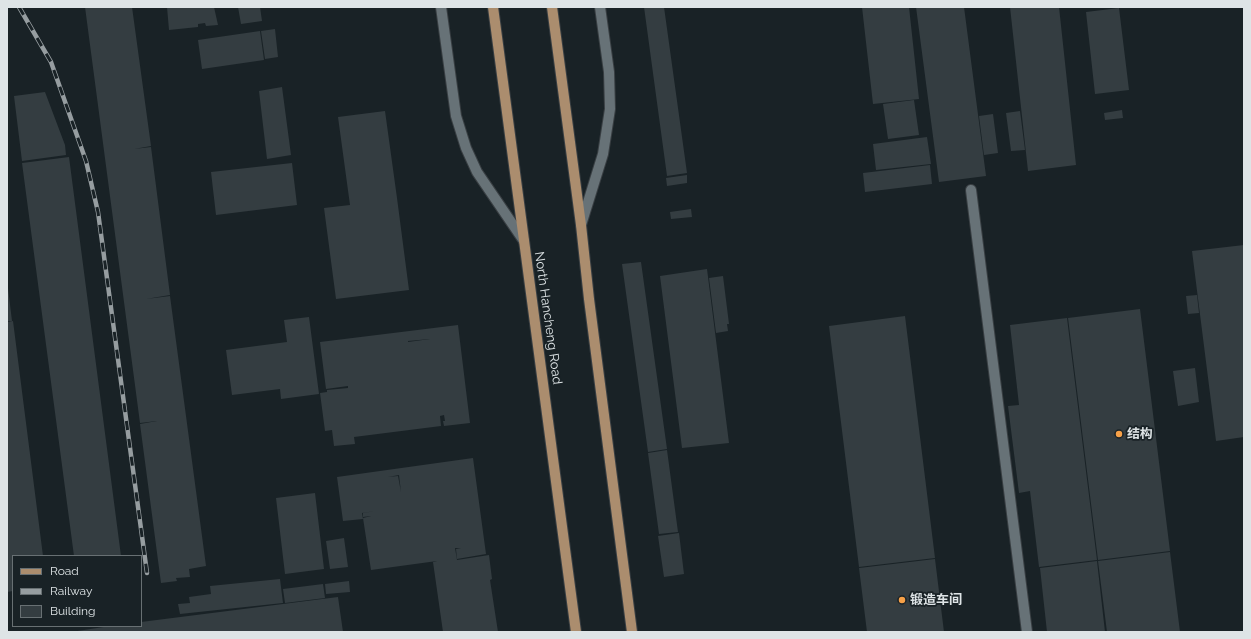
<!DOCTYPE html>
<meta charset="utf-8">
<style>
body{margin:0}
#map{position:relative;width:1251px;height:639px;overflow:hidden;background:#192226;font-family:Raleway,sans-serif}
canvas{display:block}
.frame{position:absolute;inset:0;border:8px solid #dee4e6;pointer-events:none}
.legend{position:absolute;left:12px;top:555px;width:130px;height:72px;box-sizing:border-box;background:#192226;border:1px solid #687073;margin:0;padding:5px 7px;list-style:none;font-size:12px;color:#dee4e6}
.legend li{display:flex;align-items:center;gap:8px;height:20px}
.legend b{width:20px;border:1px solid #687073}
</style>
<div id="map">
<canvas width="1251" height="639"></canvas>
<div class="frame"></div>
<ul class="legend">
<li><b style="height:5px;background:#ab8d6e"></b>Road</li>
<li><b style="height:5px;background:#969da0"></b>Railway</li>
<li><b style="height:11px;background:#343d41"></b>Building</li>
</ul>
</div>
<script>
const c = document.querySelector('canvas').getContext('2d');
c.lineJoin = 'round';
function fill(path, color) {
  c.fillStyle = color;
  c.fill(path, 'evenodd');
}
function poly(rows) {
  const path = new Path2D();
  for (const r of rows) {
    path.moveTo(r[0], r[1]);
    for (let i = 2; i < r.length; i += 2) path.lineTo(r[i], r[i + 1]);
  }
  return path;
}
function stroke(path, color, width, dash) {
  c.strokeStyle = color;
  c.lineWidth = width;
  c.lineCap = dash ? 'butt' : 'round';
  c.setLineDash(dash || []);
  c.stroke(path);
}
function label(font, color, halo, rows, align = 'center') {
  c.font = font + ' Raleway,"Noto Sans SC",sans-serif';
  c.lineWidth = 3.5;
  c.setLineDash([]);
  c.textBaseline = 'middle';
  c.strokeStyle = halo;
  c.fillStyle = color;
  for (const [text, x, y, turn = 0] of rows) {
    c.save();
    c.translate(x, y);
    c.rotate((+turn || 0) * Math.PI / 180);
    c.textAlign = isNaN(turn) ? turn : align;
    if (halo) c.strokeText(text, 0, 0);
    c.fillText(text, 0, 0);
    c.restore();
  }
}
fill(poly([
 [85,7,132,7,151,146,134,149,151,147,170,295,146,299,170,296,206,566,189,569,190,577,176,578,177,581,161,583,140,424,157,421,140,423],
 [167,7,214,7,218,25,206,26,205,23,198,24,198,27,169,30],
 [238,7,260,7,262,21,241,24],
 [644,7,664,7,687,173,667,176],
 [862,7,909,7,919,99,873,104],
 [916,7,964,7,986,176,939,182],
 [1010,7,1059,7,1076,165,1028,171],
 [1119,8,1129,90,1095,94,1086,12],
 [275,29,278,57,265,59,261,31],
 [260,31,264,60,202,69,198,40],
 [282,87,291,155,267,159,259,91],
 [45,92,65,145,66,155,22,161,14,96],
 [914,100,919,135,888,139,883,104],
 [1122,110,1123,118,1105,120,1104,113],
 [385,111,397,198,375,201,397,198,409,290,336,299,324,208,350,205,338,117],
 [1020,111,1025,150,1011,151,1006,113],
 [993,114,998,153,984,155,979,116],
 [927,137,931,164,876,170,873,144],
 [69,157,121,556,74,556,22,163],
 [292,163,297,205,216,215,211,172],
 [930,165,932,184,865,192,863,173],
 [687,175,687,183,667,186,666,178],
 [691,209,692,217,671,219,670,212],
 [1244,245,1244,437,1216,441,1192,251],
 [641,262,667,449,648,452,622,264],
 [707,269,729,443,682,448,660,276],
 [723,276,729,324,727,324,728,331,716,333,709,278],
 [7,288,8,288,12,321,7,321],
 [1197,295,1199,313,1188,314,1186,296],
 [1140,309,1170,551,1098,560,1068,318],
 [905,316,935,558,859,567,829,326],
 [309,317,319,394,281,399,280,389,232,395,226,350,287,342,284,320],
 [1067,318,1097,560,1039,567,1030,491,1019,493,1008,406,1019,405,1010,325],
 [13,321,43,556,13,556,13,591,7,592,7,322],
 [458,325,470,423,444,426,443,421,445,421,444,415,440,416,441,426,354,437,355,444,334,446,332,430,325,431,320,393,327,392,327,390,348,388,348,386,326,389,320,342],
 [430,339,408,342,408,341],
 [1195,368,1199,402,1178,406,1173,371],
 [667,450,678,532,659,534,648,453],
 [473,458,486,554,457,559,456,549,461,548,455,548,457,560,489,555,492,579,490,580,498,632,443,632,433,562,437,561,371,570,363,518,371,516,363,517,363,513,375,511,362,513,363,519,343,521,337,477],
 [399,475,401,492,398,476,388,477],
 [315,493,324,569,285,574,276,498],
 [679,533,684,574,664,577,658,536],
 [344,538,348,567,330,569,326,541],
 [1170,552,1180,632,1107,632,1098,561],
 [935,559,944,632,867,632,859,568],
 [1097,561,1105,632,1047,632,1040,568],
 [280,579,283,603,180,614,178,604,190,603,189,597,211,594,210,586],
 [349,581,350,592,326,594,325,584],
 [323,584,325,598,285,603,283,589],
 [338,597,343,632,71,632,110,626,141,626,141,622]
]), '#343d41');
const minor = poly([
 [441,7,456,116,466,148,477,172,524,241],
 [971,190,1027,632],
 [581,225,603,154,610,109,609,72,600,7]
]);
const major = poly([
 [493,7,576,632],
 [552,7,581,225,589,299,632,632]
]);
stroke(minor, '#393f43', 12);
stroke(major, '#393f43', 12);
stroke(minor, '#677277', 10);
stroke(major, '#ab8d6e', 10);
const rail = poly([
 [19,7,51,62,86,161,98,212,147,573]
]);
stroke(rail, '#969da0', 4.5);
stroke(rail, '#192226', 3, [9]);
for (const [x, y, r, color] of [
 [1119,434,4,"#f7a148"],
 [902,600,4,"#f7a148"]
]) {
  const dot = new Path2D();
  dot.arc(x, y, r, 0, 2 * Math.PI);
  c.fillStyle = color;
  c.fill(dot);
  stroke(dot, '#192226', 1.5);
}
label('13px', '#dee4e6', '#192226', [
 ["North Hancheng Road",548,318,82]
]);
label('bold 13px', '#dee4e6', '#192226', [
 ["结构",1127,434],
 ["锻造车间",910,600]
], 'left');
</script>
